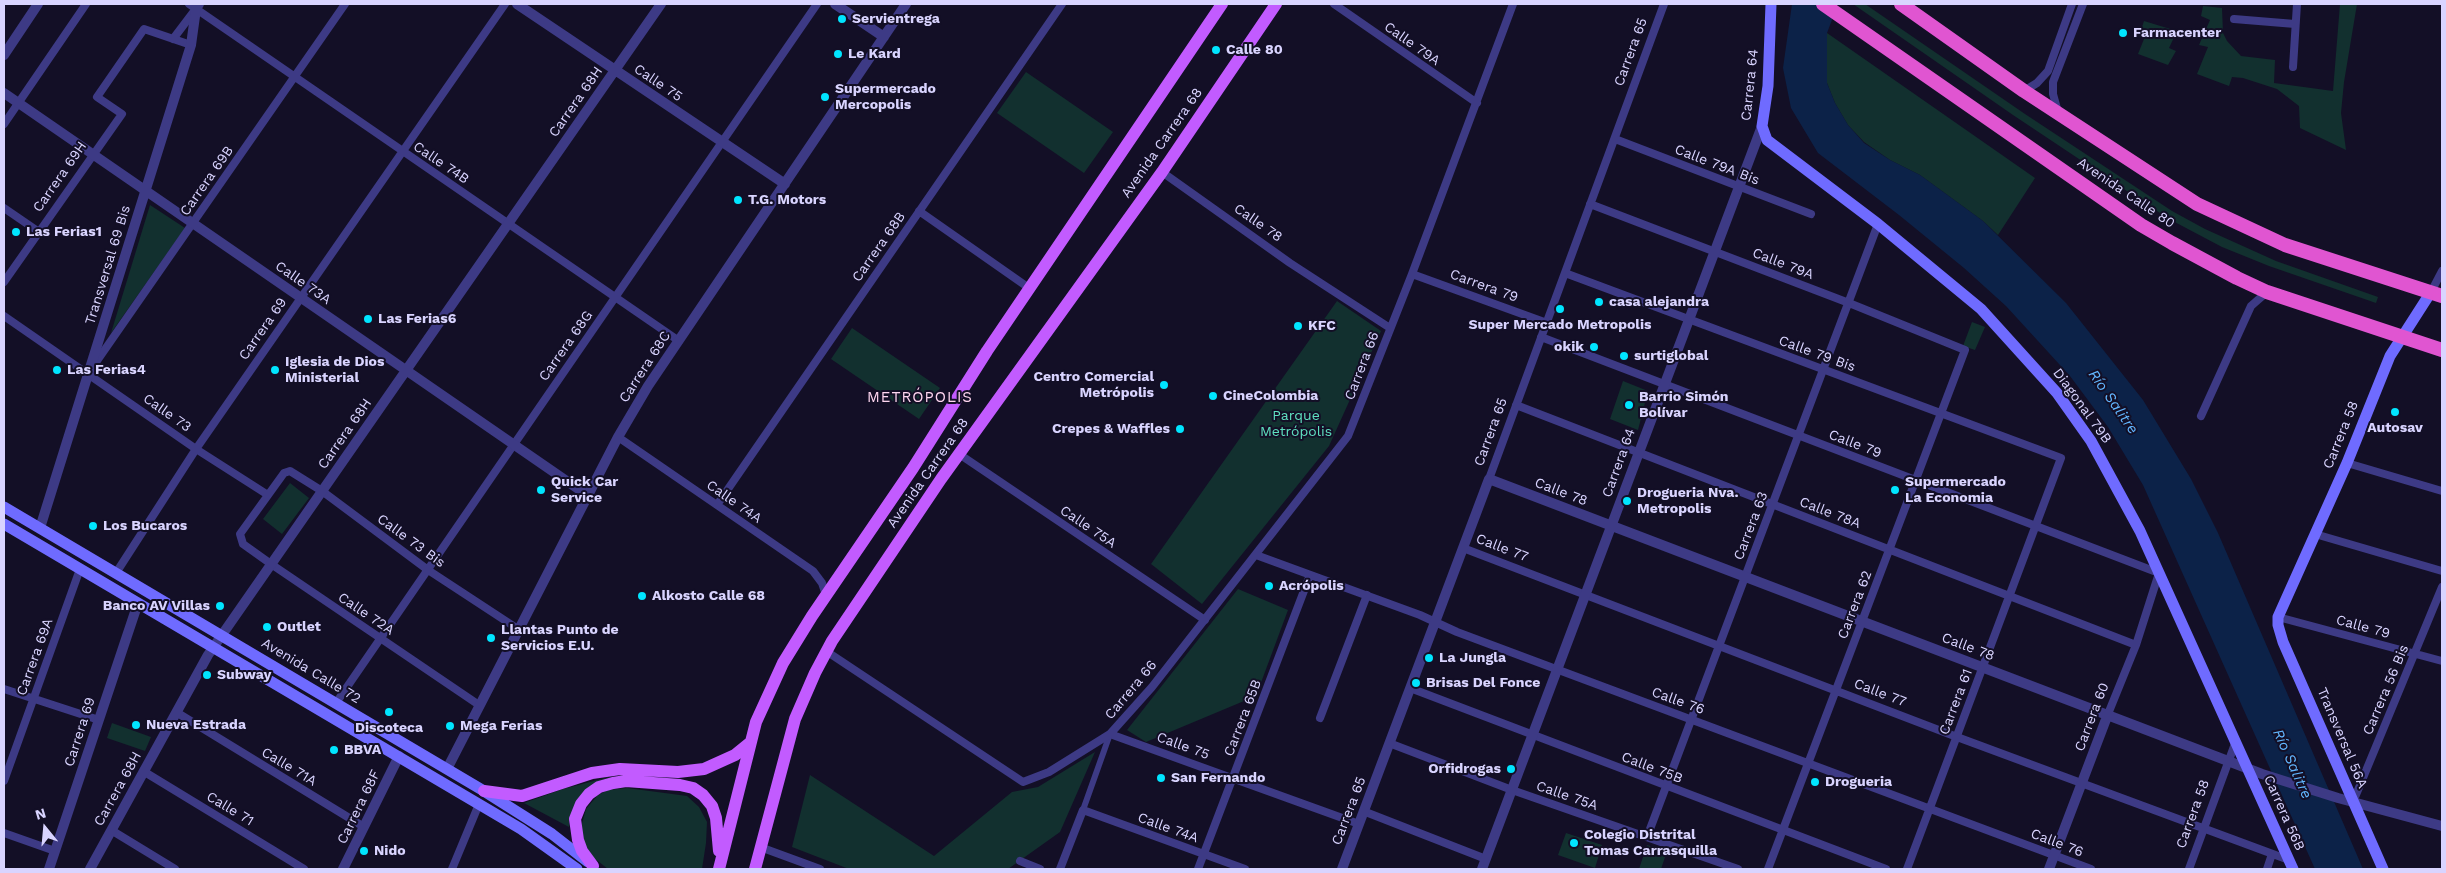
<!DOCTYPE html>
<meta charset="utf-8">
<style>
body{margin:0}
#map{position:relative;width:2446px;height:873px;overflow:hidden;background:#130f26;font-family:"Work Sans",sans-serif}
canvas{display:block}
.frame{position:absolute;inset:0;border:5px solid #d9d4ff;pointer-events:none}
.north{position:absolute;left:20px;top:803px;width:50px;height:50px;-webkit-text-stroke:4px #130f26;paint-order:stroke;rotate:343deg;font-size:14px;font-weight:700;line-height:20px;text-align:center;color:#d9d4ff}
.north::after{content:'';display:block;margin:auto;width:18px;height:22px;background:#d9d4ff;clip-path:polygon(50% 0,100% 100%,50% 72%,0 100%)}
</style>
<div id="map">
<canvas width="2446" height="873"></canvas>
<div class="frame"></div>
<div class="north">N</div>
</div>
<script>
const c = document.querySelector('canvas').getContext('2d');
c.lineJoin = 'round';
function fill(path, color) {
  c.fillStyle = color;
  c.fill(path, 'evenodd');
}
function poly(rows) {
  const path = new Path2D();
  for (const r of rows) {
    path.moveTo(r[0], r[1]);
    for (let i = 2; i < r.length; i += 2) path.lineTo(r[i], r[i + 1]);
  }
  return path;
}
function stroke(path, color, width, dash) {
  c.strokeStyle = color;
  c.lineWidth = width;
  c.lineCap = dash ? 'butt' : 'round';
  c.setLineDash(dash || []);
  c.stroke(path);
}
function label(font, color, halo, rows, align = 'center') {
  c.font = font + ' "Work Sans",sans-serif';
  c.lineWidth = 4;
  c.setLineDash([]);
  c.textBaseline = 'middle';
  c.strokeStyle = halo;
  c.fillStyle = color;
  for (const [text, x, y, turn = 0] of rows) {
    c.save();
    c.translate(x, y);
    c.rotate((+turn || 0) * Math.PI / 180);
    c.textAlign = isNaN(turn) ? turn : align;
    if (halo) c.strokeText(text, 0, 0);
    c.fillText(text, 0, 0);
    c.restore();
  }
}
fill(poly([
 [1853,4,1865,4,2025,114,2172,211,2205,229,2276,261,2378,297,2376,303,2269,266,2222,247,2169,219,2013,115],
 [2340,4,2357,4,2344,82,2341,113,2346,150,2300,128,2299,106,2277,89,2243,78,2232,77,2229,86,2197,74,2208,47,2199,45,2210,20,2201,16,2203,6,2222,8,2223,33,2227,41,2241,56,2275,60,2274,83,2333,91],
 [2144,21,2177,31,2169,48,2176,51,2168,65,2138,54,2144,39,2139,36],
 [1827,33,2035,178,1998,235,1983,221,1920,175,1890,160,1864,142,1848,125,1835,103,1827,83],
 [1026,72,1113,132,1084,173,997,113],
 [150,205,185,228,111,333],
 [1337,301,1381,331,1329,446,1202,604,1151,564],
 [1972,322,1985,327,1975,350,1963,346],
 [852,328,940,388,919,419,831,359],
 [1623,381,1648,391,1638,430,1610,419],
 [290,483,309,498,282,534,263,519],
 [1238,589,1288,610,1256,696,1146,742,1127,730],
 [112,723,151,737,145,751,107,738],
 [1095,752,1060,832,1008,869,849,869,792,847,810,775,934,856,1012,792,1038,787],
 [613,776,596,782,571,815,569,827,524,803,563,789],
 [627,788,687,796,699,807,707,822,706,843,702,869,608,869,594,858,584,843,581,827,586,809,597,796,607,790],
 [1566,833,1602,845,1595,868,1558,855],
 [1647,845,1667,851,1661,869,1639,869]
]), '#12302f');
fill(poly([
 [1792,4,1838,4,1827,33,1827,83,1835,103,1848,125,1864,143,1890,160,1920,175,1983,221,2066,303,2143,400,2191,479,2218,533,2363,869,2315,869,2143,485,2108,427,2070,376,2006,306,1964,268,1899,215,1818,153,1791,108,1783,68]
]), '#0c2248');
stroke(poly([
 [1083,810,1110,734]
]), '#3d3a85', 6);
stroke(poly([
 [189,4,679,341],
 [1334,4,1477,103],
 [2234,19,2295,24],
 [173,39,195,10],
 [2293,67,2297,4],
 [2024,91,2037,83,2048,71,2072,4],
 [2058,112,2053,94,2053,82,2083,4],
 [4,124,86,4],
 [1615,139,1811,214],
 [1162,172,1290,263,1390,328],
 [1590,204,1849,303,1965,350,1768,869],
 [4,208,39,232],
 [919,211,1029,288],
 [1565,273,2061,458,1907,869],
 [1412,274,1547,323],
 [4,282,122,114,97,97,144,29,191,45],
 [2431,292,2442,271],
 [4,316,196,449,268,495],
 [1541,337,2159,573,2136,645,2108,714],
 [92,368,345,4],
 [1516,405,2136,645],
 [2201,416,2251,306,2267,292],
 [618,437,813,571,822,583,826,595],
 [959,454,1205,620],
 [2347,463,2442,491],
 [1489,479,1664,4],
 [717,505,1062,4],
 [2315,534,2442,571],
 [1463,548,1957,737,2289,860],
 [1256,555,1420,615,1457,632,2091,869],
 [116,573,196,449,505,4],
 [2278,617,2442,661],
 [826,651,1023,782,1049,772,1110,734,1152,687,1348,436,1412,274,1513,4],
 [1410,688,1886,869],
 [4,689,99,720],
 [336,703,817,4],
 [479,705,271,564,243,544,240,534,284,473,290,471,322,491,428,570,518,629],
 [176,712,364,827],
 [1320,718,1367,595],
 [1110,734,1359,824],
 [1389,743,1512,790,1738,869],
 [143,771,304,869],
 [4,781,80,569],
 [2353,802,2442,587],
 [1363,811,1486,859],
 [111,830,175,869],
 [4,833,55,851],
 [1647,837,1878,224],
 [760,847,820,869],
 [1020,861,1040,869],
 [452,869,479,804],
 [1060,869,1083,810,1245,869],
 [1198,869,1310,575],
 [2189,869,2236,741],
 [2267,869,2272,854]
]), '#3d3a85', 8);
stroke(poly([
 [517,4,785,184],
 [835,4,884,37],
 [4,55,38,4],
 [4,93,587,495],
 [40,528,191,45,196,9,199,4],
 [447,769,618,437,648,386,906,4],
 [49,869,138,603],
 [90,869,208,655,661,4],
 [343,869,399,756],
 [1342,869,1489,479,2262,774,2338,798,2442,826],
 [1482,869,1762,126],
 [2049,869,2108,714]
]), '#3d3a85', 10);
stroke(poly([
 [1771,4,1768,86,1762,126,1767,140,1878,224,1981,309,2057,393,2091,441,2140,531,2293,869],
 [4,507,484,791,552,834,588,862],
 [4,524,521,829,577,869],
 [2383,869,2283,642,2278,625,2278,617,2347,463,2390,356,2431,292]
]), '#6f6bff', 11);
stroke(poly([
 [484,791,522,796,592,773,620,769,678,772,704,769,735,755,751,742],
 [593,866,582,851,578,840,575,819,581,804,589,794,599,787,613,783,626,781,680,785,693,788,703,795,712,806,716,818,719,851],
 [719,869,756,722,783,663,812,616,913,468,987,351,1222,4],
 [755,869,795,719,815,673,832,641,941,479,1162,172,1276,4]
]), '#c25bff', 12);
stroke(poly([
 [1823,4,2141,225,2172,243,2237,278,2267,292,2442,350],
 [1901,4,2024,91,2197,204,2285,245,2442,296]
]), '#e055d1', 14);
for (const [x, y, r, color] of [
 [842,19,5,"#00e5ff"],
 [2123,33,5,"#00e5ff"],
 [1216,50,5,"#00e5ff"],
 [838,54,5,"#00e5ff"],
 [825,97,5,"#00e5ff"],
 [738,200,5,"#00e5ff"],
 [16,232,5,"#00e5ff"],
 [1599,302,5,"#00e5ff"],
 [1560,309,5,"#00e5ff"],
 [368,319,5,"#00e5ff"],
 [1298,326,5,"#00e5ff"],
 [1594,347,5,"#00e5ff"],
 [1624,356,5,"#00e5ff"],
 [57,370,5,"#00e5ff"],
 [275,370,5,"#00e5ff"],
 [1164,385,5,"#00e5ff"],
 [1213,396,5,"#00e5ff"],
 [1629,405,5,"#00e5ff"],
 [2395,412,5,"#00e5ff"],
 [1180,429,5,"#00e5ff"],
 [541,490,5,"#00e5ff"],
 [1895,490,5,"#00e5ff"],
 [1627,501,5,"#00e5ff"],
 [93,526,5,"#00e5ff"],
 [1269,586,5,"#00e5ff"],
 [642,596,5,"#00e5ff"],
 [220,606,5,"#00e5ff"],
 [267,627,5,"#00e5ff"],
 [491,638,5,"#00e5ff"],
 [1429,658,5,"#00e5ff"],
 [207,675,5,"#00e5ff"],
 [1416,683,5,"#00e5ff"],
 [389,712,5,"#00e5ff"],
 [136,725,5,"#00e5ff"],
 [450,726,5,"#00e5ff"],
 [334,750,5,"#00e5ff"],
 [1511,769,5,"#00e5ff"],
 [1161,778,5,"#00e5ff"],
 [1815,782,5,"#00e5ff"],
 [1574,843,5,"#00e5ff"],
 [364,851,5,"#00e5ff"]
]) {
  const dot = new Path2D();
  dot.arc(x, y, r, 0, 2 * Math.PI);
  c.fillStyle = color;
  c.fill(dot);
  stroke(dot, '#130f26', 2);
}
label('bold 14px', '#d9d4ff', '#130f26', [
 ["Servientrega",852,19],
 ["Farmacenter",2133,33],
 ["Calle 80",1226,50],
 ["Le Kard",848,54],
 ["Supermercado",835,89],
 ["Mercopolis",835,105],
 ["T.G. Motors",748,200],
 ["Las Ferias1",26,232],
 ["casa alejandra",1609,302],
 ["Las Ferias6",378,319],
 ["Super Mercado Metropolis",1560,325,"center"],
 ["KFC",1308,326],
 ["okik",1584,347,"right"],
 ["surtiglobal",1634,356],
 ["Iglesia de Dios",285,362],
 ["Ministerial",285,378],
 ["Las Ferias4",67,370],
 ["Centro Comercial",1154,377,"right"],
 ["Metrópolis",1154,393,"right"],
 ["CineColombia",1223,396],
 ["Barrio Simón",1639,397],
 ["Bolívar",1639,413],
 ["Autosav",2395,428,"center"],
 ["Crepes & Waffles",1170,429,"right"],
 ["Quick Car",551,482],
 ["Service",551,498],
 ["Supermercado",1905,482],
 ["La Economia",1905,498],
 ["Drogueria Nva.",1637,493],
 ["Metropolis",1637,509],
 ["Los Bucaros",103,526],
 ["Acrópolis",1279,586],
 ["Alkosto Calle 68",652,596],
 ["Banco AV Villas",210,606,"right"],
 ["Outlet",277,627],
 ["Llantas Punto de",501,630],
 ["Servicios E.U.",501,646],
 ["La Jungla",1439,658],
 ["Subway",217,675],
 ["Brisas Del Fonce",1426,683],
 ["Nueva Estrada",146,725],
 ["Mega Ferias",460,726],
 ["Discoteca",389,728,"center"],
 ["BBVA",344,750],
 ["Orfidrogas",1501,769,"right"],
 ["San Fernando",1171,778],
 ["Drogueria",1825,782],
 ["Colegio Distrital",1584,835],
 ["Tomas Carrasquilla",1584,851],
 ["Nido",374,851]
], 'left');
label('14px', '#d9d4ff', '#130f26', [
 ["Calle 79A",1412,44,35],
 ["Carrera 65",1631,52,-70],
 ["Calle 75",658,83,34],
 ["Carrera 64",1750,85,-84],
 ["Carrera 68H",576,102,-55],
 ["Avenida Carrera 68",1162,143,-55],
 ["Calle 74B",441,163,34],
 ["Calle 79A Bis",1717,165,21],
 ["Carrera 69H",60,177,-55],
 ["Carrera 69B",207,181,-55],
 ["Avenida Calle 80",2126,193,34],
 ["Calle 78",1258,223,35],
 ["Carrera 68B",879,247,-55],
 ["Calle 79A",1783,264,21],
 ["Transversal 69 Bis",108,265,-73],
 ["Calle 73A",303,283,35],
 ["Carrera 79",1484,286,20],
 ["Carrera 69",263,329,-55],
 ["Carrera 68G",566,346,-55],
 ["Calle 79 Bis",1817,354,20],
 ["Carrera 66",1362,366,-69],
 ["Carrera 68C",645,367,-57],
 ["Diagonal 79B",2082,406,54],
 ["Calle 73",167,413,35],
 ["Carrera 65",1491,432,-70],
 ["Carrera 68H",345,434,-55],
 ["Carrera 58",2341,435,-68],
 ["Calle 79",1855,444,21],
 ["Carrera 64",1619,463,-70],
 ["Avenida Carrera 68",928,473,-55],
 ["Calle 78",1561,492,21],
 ["Calle 74A",734,502,35],
 ["Calle 78A",1830,513,21],
 ["Carrera 63",1751,526,-69],
 ["Calle 75A",1088,527,34],
 ["Calle 73 Bis",411,541,36],
 ["Calle 77",1502,548,21],
 ["Carrera 62",1855,605,-69],
 ["Calle 72A",366,614,34],
 ["Calle 79",2363,627,15],
 ["Calle 78",1968,647,21],
 ["Carrera 69A",35,657,-70],
 ["Avenida Calle 72",311,671,31],
 ["Carrera 66",1131,690,-50],
 ["Carrera 56 Bis",2386,690,-67],
 ["Calle 77",1880,693,21],
 ["Calle 76",1678,701,20],
 ["Carrera 61",1956,702,-69],
 ["Carrera 60",2092,717,-69],
 ["Carrera 65B",1243,718,-69],
 ["Carrera 69",80,732,-72],
 ["Transversal 56A",2342,738,67],
 ["Calle 75",1183,746,20],
 ["Calle 71A",289,767,31],
 ["Calle 75B",1652,768,21],
 ["Carrera 68H",118,789,-61],
 ["Calle 75A",1567,796,19],
 ["Carrera 68F",359,807,-64],
 ["Calle 71",230,809,31],
 ["Carrera 65",1349,811,-69],
 ["Carrera 56B",2284,813,66],
 ["Carrera 58",2193,814,-70],
 ["Calle 74A",1168,828,20],
 ["Calle 76",2057,843,21]
]);
label('14px', '#5fe0c0', '#130f26', [
 ["Parque",1296,416],
 ["Metrópolis",1296,432]
]);
c.letterSpacing = '1px';
label('15px', '#ffd6f0', '#130f26', [
 ["METRÓPOLIS",920,398]
]);
c.letterSpacing = '0px';
label('italic 15px', '#62b6ff', '#130f26', [
 ["Río Salitre",2113,402,55],
 ["Río Salitre",2292,764,66]
]);
</script>
